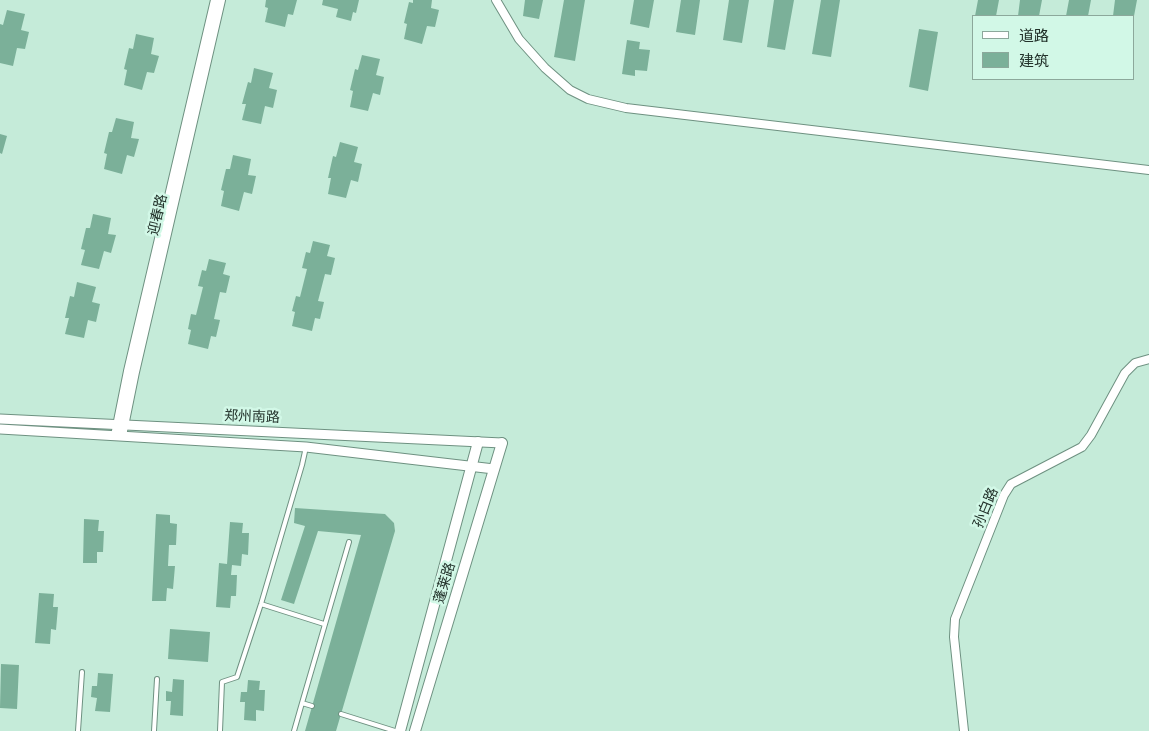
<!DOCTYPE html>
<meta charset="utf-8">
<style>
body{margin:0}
#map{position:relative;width:1149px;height:731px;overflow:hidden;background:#c5ebd9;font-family:"Open Sans","Noto Sans SC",sans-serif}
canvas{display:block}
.legend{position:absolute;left:972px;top:15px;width:162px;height:65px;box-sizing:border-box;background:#d2f8e7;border:1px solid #8ca89b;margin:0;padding:6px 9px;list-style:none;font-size:15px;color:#22312a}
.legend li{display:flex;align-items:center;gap:10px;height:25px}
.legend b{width:25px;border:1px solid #8ca89b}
</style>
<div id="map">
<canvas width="1149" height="731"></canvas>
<ul class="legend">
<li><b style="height:6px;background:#fff"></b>道路</li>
<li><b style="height:14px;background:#7bb099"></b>建筑</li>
</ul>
</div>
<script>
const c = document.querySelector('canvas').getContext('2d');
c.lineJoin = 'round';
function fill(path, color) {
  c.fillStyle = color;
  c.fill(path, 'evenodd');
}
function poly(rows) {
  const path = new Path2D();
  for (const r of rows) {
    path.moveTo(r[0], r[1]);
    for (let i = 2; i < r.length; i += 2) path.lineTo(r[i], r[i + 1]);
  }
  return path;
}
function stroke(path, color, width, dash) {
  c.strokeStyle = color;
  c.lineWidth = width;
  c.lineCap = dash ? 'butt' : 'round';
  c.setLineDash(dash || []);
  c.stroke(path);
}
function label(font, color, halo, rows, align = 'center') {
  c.font = font + ' "Open Sans","Noto Sans SC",sans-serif';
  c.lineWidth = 5;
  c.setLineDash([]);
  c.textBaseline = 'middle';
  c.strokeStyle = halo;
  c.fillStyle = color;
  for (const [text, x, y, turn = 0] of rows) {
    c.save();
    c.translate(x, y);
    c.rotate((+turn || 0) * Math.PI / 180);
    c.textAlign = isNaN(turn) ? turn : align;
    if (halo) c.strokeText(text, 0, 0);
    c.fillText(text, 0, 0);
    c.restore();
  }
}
fill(poly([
 [266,0,297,0,293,15,288,14,285,27,265,22,268,8,265,7],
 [323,0,359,0,356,13,353,12,351,21,336,17,338,9,322,5],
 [413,0,432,0,431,8,439,10,435,27,427,26,422,44,404,39,407,24,404,23,409,2,413,3],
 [525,0,543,0,539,19,523,16],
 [564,0,585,0,575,61,554,57],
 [634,0,654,0,649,28,630,24],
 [681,0,700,0,695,35,676,32],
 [729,0,749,0,742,43,723,40],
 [774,0,794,0,785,50,767,47],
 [821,0,840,0,831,57,812,54],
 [978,0,999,0,996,16,975,16],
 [1020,0,1042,0,1039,16,1018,16],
 [1069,0,1091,0,1088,16,1066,16],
 [1115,0,1137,0,1134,16,1113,16],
 [7,10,25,14,21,30,29,32,25,49,17,48,13,66,0,63,0,24,3,25],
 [919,29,938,32,928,91,909,87],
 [136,34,154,38,151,54,159,56,154,73,147,72,142,90,124,85,127,70,124,69,129,48,133,49],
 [627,40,640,42,639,49,650,50,647,71,635,70,635,76,622,74],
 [362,55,380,59,376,75,384,77,380,95,373,93,368,111,350,107,353,91,350,90,355,69,358,70],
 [254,68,273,73,269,88,277,90,273,108,265,106,261,124,242,120,246,104,242,104,248,82,251,83],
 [116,118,134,122,131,138,139,139,134,157,127,155,122,174,104,169,107,154,104,153,109,132,112,132],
 [0,134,7,136,2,154,0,153],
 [340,142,358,147,354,162,362,164,358,182,351,180,346,198,328,194,331,178,328,178,333,156,336,157],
 [233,155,251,159,248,175,256,176,252,194,244,192,239,211,221,206,224,191,221,190,226,169,230,169],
 [93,214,111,218,108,234,116,235,111,253,104,251,99,269,81,265,85,250,81,249,86,228,90,228],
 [313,241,330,245,327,256,335,258,331,275,325,274,318,301,324,302,320,319,315,318,312,331,292,326,295,312,292,311,296,296,300,297,307,269,302,268,306,252,310,253],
 [209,259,226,263,223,274,230,276,226,293,220,292,214,319,220,320,216,337,211,336,208,349,188,344,191,330,188,329,191,314,196,315,203,287,198,286,202,270,206,271],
 [77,282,96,287,92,302,100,304,96,322,88,320,84,338,65,334,69,318,65,318,70,296,74,297],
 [295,508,385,514,394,523,395,531,336,731,305,731,361,535,318,531,294,604,281,600,305,526,294,523],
 [156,514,170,515,170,523,177,524,176,545,169,545,168,566,175,566,173,589,167,588,166,601,152,601],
 [84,519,99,520,98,531,104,531,103,552,97,552,97,563,83,563],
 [230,522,243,523,242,533,249,533,248,555,242,554,241,566,232,565,231,575,237,575,236,596,231,596,230,608,216,607,219,563,227,564],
 [39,593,54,594,53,607,58,607,56,630,51,629,50,644,35,643],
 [170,629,210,632,208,662,168,659],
 [1,664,19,665,17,709,0,708],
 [98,673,113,674,110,712,95,711,97,698,91,697,92,686,97,686],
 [173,679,184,680,183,716,170,715,171,701,166,701,166,691,172,692],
 [248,680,260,681,259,690,265,690,264,711,256,710,256,721,244,720,245,702,240,702,241,692,247,692]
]), '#7bb099');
const service = poly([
 [261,604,324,624],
 [302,703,349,542],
 [341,714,395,731],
 [78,731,82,672],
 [154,731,157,679],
 [220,731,222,682,237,677,261,604,302,465,306,447],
 [294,731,302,703,312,706]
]);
const minor = poly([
 [496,0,519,39,545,68,570,90,588,99,626,108,1149,170],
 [115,436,128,371,215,0],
 [122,436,135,372,221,0],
 [964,731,954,637,955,619,1004,495,1011,484,1082,447,1091,435,1125,373,1135,363,1149,359]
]);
const tertiary = poly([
 [0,419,502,443],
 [0,429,306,447,494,469]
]);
const secondary = poly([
 [400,731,478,442],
 [415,731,502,443]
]);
stroke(service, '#6e9181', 6);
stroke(minor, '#6e9181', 10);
stroke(tertiary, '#6e9181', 11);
stroke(secondary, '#6e9181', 12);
stroke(service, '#fff', 4);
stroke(minor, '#fff', 8);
stroke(tertiary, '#fff', 9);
stroke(secondary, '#fff', 10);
label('14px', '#22312a', '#d2f8e7', [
 ["迎春路",158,215,-77],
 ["郑州南路",252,417,2],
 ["孙白路",986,508,-67],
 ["蓬莱路",445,583,-73]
]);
</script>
